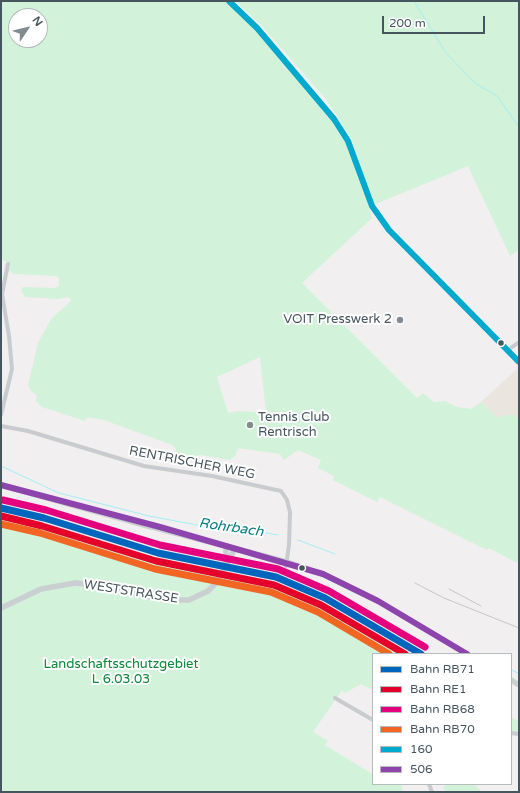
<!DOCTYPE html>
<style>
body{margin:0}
#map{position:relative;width:520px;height:793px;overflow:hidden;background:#f1eff0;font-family:"Varela Round",sans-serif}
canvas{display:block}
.frame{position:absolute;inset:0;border:2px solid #45565e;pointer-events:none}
.legend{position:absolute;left:372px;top:653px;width:140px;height:132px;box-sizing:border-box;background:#fff;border:1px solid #b5bbbf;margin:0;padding:5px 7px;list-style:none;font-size:12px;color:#45565e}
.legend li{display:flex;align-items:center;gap:8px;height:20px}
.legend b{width:20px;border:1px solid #b5bbbf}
.north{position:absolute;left:8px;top:8px;width:40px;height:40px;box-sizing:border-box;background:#fff;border:1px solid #b5bbbf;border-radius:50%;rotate:55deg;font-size:11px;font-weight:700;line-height:16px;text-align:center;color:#45565e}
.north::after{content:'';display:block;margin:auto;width:14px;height:18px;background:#818c91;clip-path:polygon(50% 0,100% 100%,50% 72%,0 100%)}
.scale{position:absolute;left:382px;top:16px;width:103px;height:18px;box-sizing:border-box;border:2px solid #45565e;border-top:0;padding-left:5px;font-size:12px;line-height:14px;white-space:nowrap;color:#45565e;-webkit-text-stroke:3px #fff;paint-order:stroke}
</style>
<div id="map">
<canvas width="520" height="793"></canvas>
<div class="frame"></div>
<ul class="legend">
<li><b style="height:5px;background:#0065bd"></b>Bahn RB71</li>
<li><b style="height:5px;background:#e4002b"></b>Bahn RE1</li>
<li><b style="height:5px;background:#e5007d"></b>Bahn RB68</li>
<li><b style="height:5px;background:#f26522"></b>Bahn RB70</li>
<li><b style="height:5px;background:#00a9ce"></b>160</li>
<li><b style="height:5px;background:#8e44ad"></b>506</li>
</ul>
<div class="north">N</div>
<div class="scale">200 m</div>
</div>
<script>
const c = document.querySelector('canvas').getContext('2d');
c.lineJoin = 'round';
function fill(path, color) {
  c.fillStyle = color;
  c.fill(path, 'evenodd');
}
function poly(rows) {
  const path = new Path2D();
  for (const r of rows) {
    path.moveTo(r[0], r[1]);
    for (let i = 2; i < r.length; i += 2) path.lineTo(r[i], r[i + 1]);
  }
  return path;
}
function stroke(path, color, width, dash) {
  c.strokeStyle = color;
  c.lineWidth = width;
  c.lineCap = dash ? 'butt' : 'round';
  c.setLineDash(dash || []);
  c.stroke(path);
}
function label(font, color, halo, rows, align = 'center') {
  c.font = font + ' "Varela Round",sans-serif';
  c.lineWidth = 4;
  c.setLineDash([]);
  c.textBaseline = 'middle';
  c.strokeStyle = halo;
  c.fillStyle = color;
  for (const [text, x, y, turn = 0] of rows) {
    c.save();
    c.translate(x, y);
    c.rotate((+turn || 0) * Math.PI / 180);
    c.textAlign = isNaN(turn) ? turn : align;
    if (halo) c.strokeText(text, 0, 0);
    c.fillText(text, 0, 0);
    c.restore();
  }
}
fill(poly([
 [519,367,519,421,513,414,497,417,481,402]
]), '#eae6df');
fill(poly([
 [1,1,225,1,256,29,325,109,347,144,368,203,372,218,302,283,417,398,423,393,434,402,445,401,457,407,471,409,481,402,497,417,513,414,519,421,519,564,489,548,487,550,380,497,377,502,333,480,334,476,318,468,321,460,298,450,284,460,280,454,238,448,235,456,230,460,201,455,193,456,189,460,181,460,176,457,176,448,172,445,104,420,88,417,85,421,42,407,36,401,37,396,31,391,28,385,38,343,51,319,71,301,69,297,58,299,25,297,21,290,23,287,54,288,59,286,59,278,56,276,14,274,9,271,10,264,1,259],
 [16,16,40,16,40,40,16,40],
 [260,357,266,413,239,411,228,413,217,377],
 [235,1,519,1,519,250,510,256,468,166,373,205,352,140,326,99,262,26],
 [1,514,14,515,137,553,243,577,301,592,404,654,373,654,373,690,361,684,345,693,342,690,313,732,328,741,325,745,372,774,373,773,373,784,401,784,403,792,1,792],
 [511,717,519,722,519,731,511,737],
 [446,784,474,784,482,792,447,792,443,788]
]), '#d2f2d9');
stroke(poly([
 [414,1,446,53,475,83,497,96,519,127],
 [1,466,59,493,149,516,197,525,216,524,278,535],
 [298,540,335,554],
 [512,670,519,674]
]), '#a2eef4', 1);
stroke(poly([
 [508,350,519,342],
 [1,415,12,369,9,336,2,294,8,264],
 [1,426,28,431,144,466,212,476,281,491,287,500,290,512,289,545,286,566],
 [335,698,373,720],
 [511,733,519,734],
 [429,784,432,792]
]), '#c8ccce', 4);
stroke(poly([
 [229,1,257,28,334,119,348,141,372,206,389,230,519,362],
 [1,485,151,527],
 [148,526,287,562,323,574,378,601,467,654],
 [226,565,226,550],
 [1,608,41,589,75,583,103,586,165,600,189,600,208,591,217,582,233,552],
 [511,680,519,685]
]), '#cacfd1', 5.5);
stroke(poly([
 [415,583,444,598,519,628],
 [449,589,481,606]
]), '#c4c7c9', 1);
stroke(poly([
 [229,1,257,28,334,119,348,141,372,206,389,230,519,362]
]), '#00a9ce', 6);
stroke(poly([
 [1,485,160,527,323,574,378,601,467,654]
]), '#8e44ad', 6);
stroke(poly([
 [1,508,44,518,158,553,276,577,325,598,421,654]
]), '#0065bd', 7);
stroke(poly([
 [1,516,42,526,156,561,274,585,321,605,405,654]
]), '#e4002b', 7);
stroke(poly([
 [3,500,46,510,160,545,278,569,329,591,425,647]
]), '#e5007d', 7);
stroke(poly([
 [1,524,40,533,155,569,271,592,318,612,389,654]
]), '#f26522', 7);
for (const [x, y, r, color] of [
 [400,320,4,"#818c91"],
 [501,343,3.5,"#45565e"],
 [250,425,4,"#818c91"],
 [302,568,3.5,"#45565e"]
]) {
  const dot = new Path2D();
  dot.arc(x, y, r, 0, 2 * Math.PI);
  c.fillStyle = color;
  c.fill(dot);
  stroke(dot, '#fff', 1.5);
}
label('13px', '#45565e', '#fff', [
 ["VOIT Presswerk 2",392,320],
 ["Tennis Club",258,418,"left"],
 ["Rentrisch",258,433,"left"]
], 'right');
label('13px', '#45565e', '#fff', [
 ["RENTRISCHER WEG",192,463,11],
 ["WESTSTRASSE",131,592,9]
]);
label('13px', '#0c8839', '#fff', [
 ["Landschaftsschutzgebiet",121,665],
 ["L 6.03.03",121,680]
]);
label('italic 14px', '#057c84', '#fff', [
 ["Rohrbach",231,528,8]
]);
</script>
